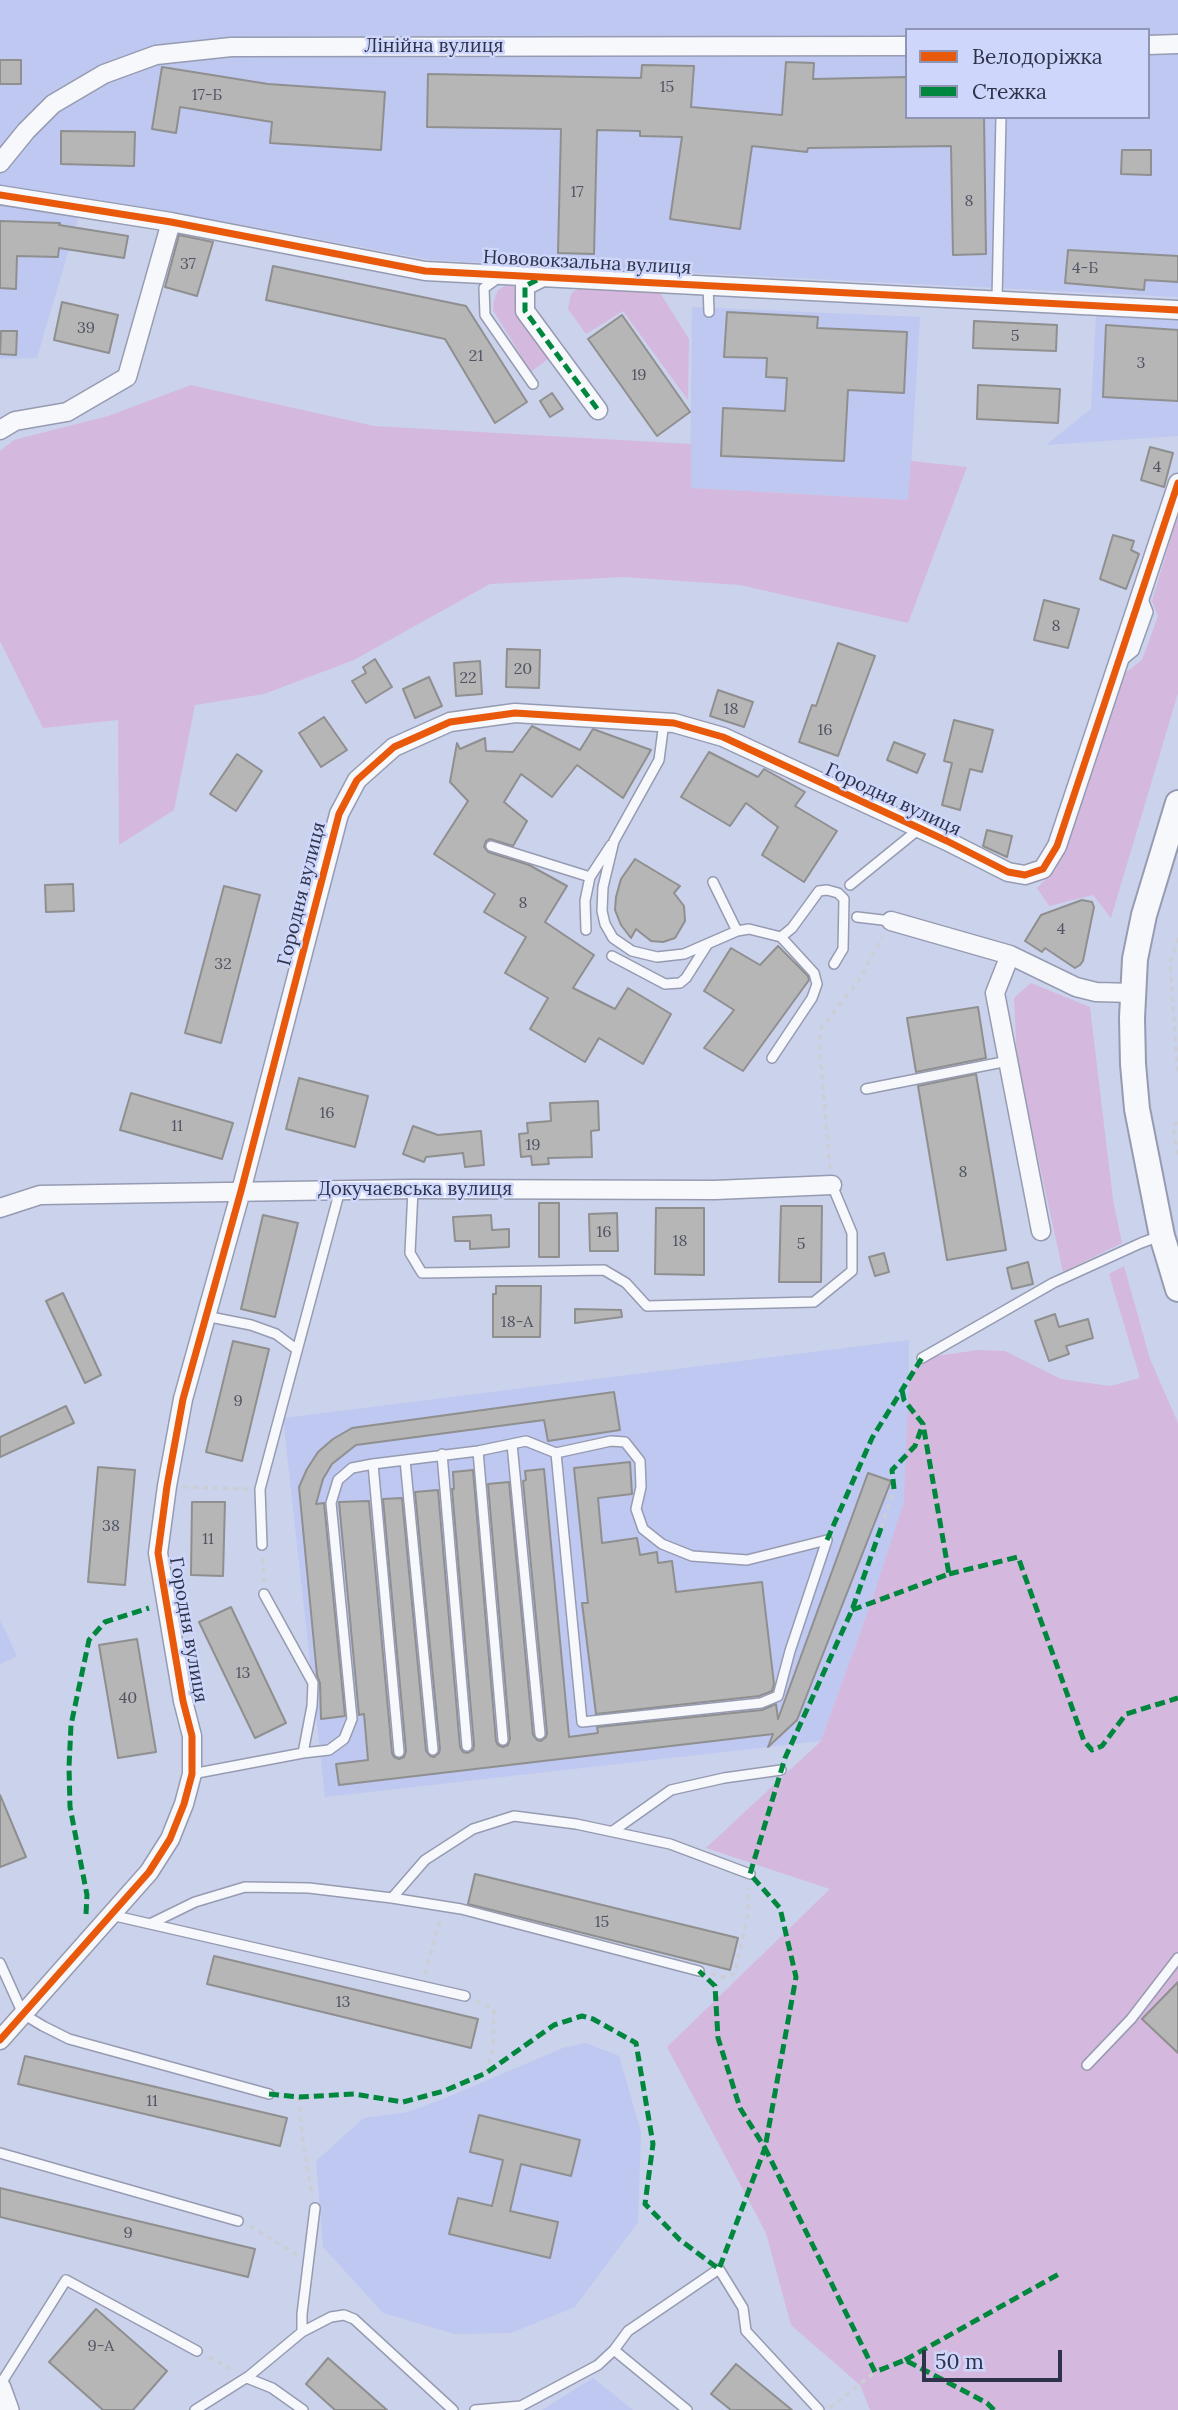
<!DOCTYPE html>
<meta charset="utf-8">
<style>
body{margin:0}
#map{position:relative;width:1178px;height:2410px;overflow:hidden;background:#cbd2ec;font-family:Lora,serif}
canvas{display:block}
.legend{position:absolute;left:905px;top:28px;width:245px;height:91px;box-sizing:border-box;background:#ced7fb;border:2px solid #8e95b4;margin:0;padding:9px 12px;list-style:none;font-size:21px;color:#2e334a}
.legend li{display:flex;align-items:center;gap:14px;height:35px}
.legend b{width:35px;border:2px solid #8e95b4}
.scale{position:absolute;left:922px;top:2350px;width:140px;height:32px;box-sizing:border-box;border:4px solid #2e334a;border-top:0;padding-left:9px;font-size:21px;line-height:24px;white-space:nowrap;color:#2e334a;-webkit-text-stroke:5px #ced7fb;paint-order:stroke}
</style>
<div id="map">
<canvas width="1178" height="2410"></canvas>
<ul class="legend">
<li><b style="height:9px;background:#e8590c"></b>Велодоріжка</li>
<li><b style="height:9px;background:#00873e"></b>Стежка</li>
</ul>
<div class="scale">50 m</div>
</div>
<script>
const c = document.querySelector('canvas').getContext('2d');
c.lineJoin = 'round';
function fill(path, color) {
  c.fillStyle = color;
  c.fill(path, 'evenodd');
}
function poly(rows) {
  const path = new Path2D();
  for (const r of rows) {
    path.moveTo(r[0], r[1]);
    for (let i = 2; i < r.length; i += 2) path.lineTo(r[i], r[i + 1]);
  }
  return path;
}
function stroke(path, color, width, dash) {
  c.strokeStyle = color;
  c.lineWidth = width;
  c.lineCap = dash ? 'butt' : 'round';
  c.setLineDash(dash || []);
  c.stroke(path);
}
function label(font, color, halo, rows, align = 'center') {
  c.font = font + ' Lora,serif';
  c.lineWidth = 5;
  c.setLineDash([]);
  c.textBaseline = 'middle';
  c.strokeStyle = halo;
  c.fillStyle = color;
  for (const [text, x, y, turn = 0] of rows) {
    c.save();
    c.translate(x, y);
    c.rotate((+turn || 0) * Math.PI / 180);
    c.textAlign = isNaN(turn) ? turn : align;
    if (halo) c.strokeText(text, 0, 0);
    c.fillText(text, 0, 0);
    c.restore();
  }
}
fill(poly([
 [0,0,1178,0,1178,48,1148,48,1148,30,907,30,907,117,1148,117,1148,50,1178,50,1178,297,431,260,239,224,80,211,37,358,0,359],
 [692,307,920,317,909,500,690,488],
 [1096,315,1178,319,1178,436,1046,445,1091,409],
 [909,1340,908,1499,821,1741,325,1797,283,1418],
 [0,1620,17,1656,0,1664],
 [586,2043,619,2056,641,2132,638,2222,575,2307,511,2333,455,2334,383,2313,323,2247,316,2161,364,2118,408,2112,443,2099,563,2048],
 [593,2378,633,2410,542,2410]
]), '#bec8f0');
fill(poly([
 [582,284,657,288,689,339,688,400,623,311,586,334,568,309,571,294],
 [505,286,514,286,516,313,549,358,531,372,493,310,494,300,498,290],
 [191,385,374,426,691,444,691,488,908,500,911,461,967,467,908,623,740,585,623,577,490,584,354,660,264,694,195,705,174,810,119,845,118,720,43,728,0,641,0,451,14,440,108,416],
 [1178,514,1178,693,1111,918,1093,895,1049,906,1037,888,1054,871,1125,673,1142,660,1158,616,1152,601],
 [1031,983,1090,1007,1113,1200,1122,1243,1063,1272,1017,1062,1014,998],
 [1124,1266,1150,1359,1178,1423,1178,2410,870,2410,860,2385,791,2325,766,2233,667,2047,830,1889,706,1848,821,1741,874,1594,904,1502,909,1380,922,1358,978,1350,1005,1351,1061,1379,1110,1386,1140,1378,1109,1274]
]), '#d5b8dd');
const building = poly([
 [0,60,21,60,21,84,0,84,0,60],
 [786,62,814,63,813,79,907,77,907,117,984,117,986,254,953,255,951,146,808,148,807,152,752,146,740,229,670,219,682,137,640,136,640,131,597,130,594,254,558,253,561,129,427,127,428,74,641,78,642,65,694,66,691,107,782,115,786,62],
 [162,67,268,84,385,92,381,150,270,143,272,122,180,107,176,133,152,129,162,67],
 [61,131,135,132,134,166,61,164,61,131],
 [1122,150,1151,150,1151,175,1121,174,1122,150],
 [0,221,60,223,59,225,128,236,124,258,59,248,58,257,17,256,16,289,0,288,0,221],
 [179,235,213,242,197,296,165,287,179,235],
 [1068,250,1178,256,1178,282,1145,280,1144,290,1065,283,1068,250],
 [273,266,466,306,527,402,495,423,445,339,266,300,273,266],
 [62,302,118,315,109,353,54,340,62,302],
 [727,312,818,317,817,328,907,332,904,393,848,390,844,461,721,456,723,408,785,411,787,378,766,377,767,358,724,357,727,312],
 [622,315,690,412,657,436,588,339,622,315],
 [974,321,1057,325,1056,351,973,348,974,321],
 [1106,325,1178,330,1178,401,1103,397,1106,325],
 [1,331,17,331,16,355,0,354,1,331],
 [978,385,1060,389,1058,423,977,419,978,385],
 [552,393,563,409,550,417,540,401,552,393],
 [1150,447,1173,453,1164,487,1141,480,1150,447],
 [1113,535,1134,541,1131,550,1139,554,1126,589,1100,579,1113,535],
 [1044,600,1079,609,1068,648,1034,640,1044,600],
 [838,643,875,656,838,756,799,742,812,705,816,706,838,643],
 [507,649,540,650,539,688,506,687,507,649],
 [375,659,392,687,366,703,352,681,366,673,363,667,375,659],
 [480,661,482,694,456,696,454,663,480,661],
 [429,677,442,706,415,718,403,689,429,677],
 [718,690,753,702,744,727,710,716,718,690],
 [324,717,347,750,321,767,299,733,324,717],
 [954,720,993,730,982,772,970,769,960,810,942,805,952,763,944,761,954,720],
 [532,726,580,750,593,729,651,750,623,798,577,765,552,797,521,774,504,802,527,821,513,846,490,839,486,841,484,847,488,852,529,865,567,886,545,922,594,955,573,988,615,1009,628,988,671,1014,643,1064,599,1038,585,1062,530,1029,548,998,505,973,526,937,484,912,495,894,434,854,468,801,450,782,457,743,460,749,485,738,486,751,513,752,532,726],
 [894,742,925,754,917,773,887,760,894,742],
 [709,752,758,777,764,769,805,792,795,806,837,831,804,882,762,855,778,827,746,803,730,826,681,797,709,752],
 [237,754,262,771,236,811,210,794,237,754],
 [987,830,1012,836,1007,857,983,846,987,830],
 [635,859,680,886,674,893,684,906,685,921,675,938,663,942,651,941,636,929,631,938,621,925,615,910,616,897,621,879,635,859],
 [73,884,74,911,46,912,45,885,73,884],
 [224,886,260,895,221,1043,185,1033,224,886],
 [1082,900,1092,902,1094,907,1083,961,1080,965,1075,968,1045,948,1042,952,1025,941,1041,915,1082,900],
 [778,946,808,976,809,980,743,1071,704,1048,734,1010,704,991,731,948,760,965,778,946],
 [978,1007,986,1058,916,1072,907,1018,978,1007],
 [976,1074,1006,1250,947,1260,918,1086,976,1074],
 [299,1078,368,1096,355,1147,286,1129,299,1078],
 [131,1093,233,1123,222,1159,120,1130,131,1093],
 [598,1101,599,1130,591,1131,592,1157,548,1158,549,1164,532,1165,531,1156,521,1157,519,1134,528,1133,527,1123,551,1121,550,1103,598,1101],
 [413,1126,438,1135,481,1131,484,1165,465,1167,463,1153,426,1157,424,1162,403,1154,413,1126],
 [539,1203,559,1203,559,1257,539,1257,539,1203],
 [781,1206,822,1206,821,1282,779,1282,781,1206],
 [656,1208,704,1208,704,1275,655,1274,656,1208],
 [617,1213,618,1251,590,1251,589,1214,617,1213],
 [263,1215,298,1223,275,1317,241,1309,263,1215],
 [491,1215,492,1230,509,1229,509,1247,470,1249,470,1241,455,1241,453,1217,491,1215],
 [884,1253,889,1272,875,1276,869,1257,884,1253],
 [1028,1262,1033,1284,1012,1289,1007,1268,1028,1262],
 [496,1286,541,1286,540,1337,493,1337,493,1294,496,1294,496,1286],
 [63,1293,101,1375,85,1383,46,1301,63,1293],
 [575,1309,621,1310,622,1317,575,1323,575,1309],
 [1055,1314,1059,1327,1088,1319,1093,1338,1066,1346,1069,1354,1049,1361,1035,1321,1055,1314],
 [233,1341,269,1349,242,1461,206,1452,233,1341],
 [614,1392,620,1430,548,1441,544,1420,356,1445,332,1464,323,1479,316,1504,324,1503,345,1716,321,1719,320,1683,317,1675,299,1487,307,1469,318,1452,333,1439,352,1428,614,1392],
 [66,1406,74,1423,0,1457,0,1437,66,1406],
 [630,1462,632,1494,598,1498,602,1543,637,1538,640,1555,657,1552,658,1563,672,1561,676,1592,762,1582,774,1684,772,1691,759,1696,596,1714,582,1603,588,1603,574,1468,630,1462],
 [98,1467,135,1470,125,1585,88,1582,98,1467],
 [544,1469,569,1737,598,1733,597,1727,762,1710,776,1704,778,1719,868,1473,891,1481,797,1720,768,1747,773,1734,339,1785,336,1764,368,1760,364,1714,359,1715,339,1502,369,1501,392,1753,394,1757,399,1759,404,1757,406,1751,383,1499,402,1498,426,1751,430,1756,434,1757,439,1753,440,1749,415,1492,438,1490,460,1747,463,1752,468,1753,473,1750,474,1745,452,1489,454,1489,453,1472,473,1470,496,1741,498,1745,503,1747,508,1745,510,1739,488,1484,509,1482,533,1735,537,1740,541,1741,546,1737,547,1733,523,1481,526,1480,525,1471,544,1469],
 [192,1502,225,1502,223,1576,191,1575,192,1502],
 [231,1607,286,1723,255,1738,199,1622,231,1607],
 [137,1639,156,1752,118,1758,99,1645,137,1639],
 [0,1795,26,1857,0,1867,0,1795],
 [475,1874,738,1938,730,1970,468,1904,475,1874],
 [214,1956,478,2019,471,2048,207,1984,214,1956],
 [1178,1982,1178,2053,1142,2019,1178,1982],
 [25,2056,287,2118,280,2146,18,2084,25,2056],
 [479,2115,580,2140,571,2176,521,2164,510,2211,558,2222,550,2258,449,2234,458,2198,492,2206,503,2160,470,2152,479,2115],
 [0,2188,255,2249,248,2277,0,2217,0,2188],
 [96,2309,167,2371,133,2410,103,2410,49,2362,96,2309],
 [328,2358,387,2410,335,2410,306,2384,328,2358],
 [736,2364,792,2410,731,2410,711,2394,736,2364]
]);
fill(building, '#b7b6b6');
stroke(building, '#8f8f8f', 2);
const service = poly([
 [498,278,484,288,485,315,533,384],
 [708,285,709,312],
 [997,299,1001,117],
 [1123,660,1134,651,1148,612,1143,599],
 [664,722,659,760,614,841,603,887,602,911,605,924,613,938,632,951,657,957,684,954,737,931,749,929,781,937,814,973,817,984,812,998,772,1058],
 [491,846,590,877,611,845],
 [713,882,737,931],
 [850,885,919,829],
 [857,917,891,921],
 [586,930,585,901,590,877],
 [781,937,792,928,819,891,827,890,838,893,844,899,843,949,834,964],
 [612,956,665,984,680,983,686,978,707,945],
 [866,1089,1008,1061],
 [413,1189,410,1253,422,1273,604,1270,626,1283,647,1306,814,1302,852,1271,852,1233,832,1185],
 [205,1316,251,1325,276,1334,296,1349],
 [922,1358,1053,1283,1141,1243,1160,1236],
 [512,1444,540,1734],
 [478,1451,503,1740],
 [556,1453,582,1722,761,1703,778,1696,790,1651,827,1540],
 [442,1454,467,1746],
 [405,1460,433,1750],
 [373,1464,399,1752],
 [262,1545,260,1489,340,1190],
 [264,1594,313,1683,312,1706,303,1753],
 [192,1774,303,1753,329,1750,344,1739,352,1719,331,1503,338,1480,352,1468,373,1464,478,1451,526,1441,556,1453,611,1441,625,1442,640,1461,641,1487,636,1509,643,1529,662,1544,692,1556,747,1560,827,1540],
 [613,1831,671,1790,724,1778,781,1770],
 [392,1898,461,1909,699,1971],
 [111,1915,465,1996],
 [152,1923,195,1902,245,1887,309,1888,392,1898,425,1860,473,1829,514,1816,576,1824,670,1844,750,1874],
 [0,1963,23,2014,43,2026,69,2039,269,2094],
 [1087,2065,1131,2019,1178,1958],
 [0,2153,238,2221],
 [302,2332,302,2314,315,2208],
 [614,2350,687,2410],
 [247,2378,272,2388,303,2410],
 [0,2385,66,2280,197,2351],
 [195,2410,249,2376,302,2332,331,2317,344,2315,354,2319,453,2410],
 [475,2410,521,2406,598,2365,614,2350,628,2331,719,2269,743,2308,746,2331,819,2410]
]);
const minor = poly([
 [1148,45,1178,44],
 [0,163,26,131,53,104,104,74,156,55,231,47,907,46],
 [0,195,171,222,425,271,1178,310],
 [543,277,525,286,525,311,598,410],
 [0,430,15,421,67,412,127,377,171,222],
 [891,921,1010,955,1076,987,1096,992,1133,993],
 [1010,955,995,993,1041,1231],
 [0,1208,40,1195,413,1189,715,1190,832,1185],
 [0,2040,149,1872,170,1839,184,1804,192,1774,192,1736,183,1701,158,1553,167,1486,183,1399,241,1191,339,814,357,780,394,747,450,722,515,713,674,723,723,737,947,841,1008,872,1025,875,1043,869,1057,846,1178,483]
]);
const tertiary = poly([
 [0,2388,8,2410]
]);
const secondary = poly([
 [1178,803,1144,915,1135,959,1132,1018,1133,1064,1137,1109,1162,1236,1178,1289]
]);
stroke(service, '#969bb1', 12);
stroke(minor, '#969bb1', 21);
stroke(tertiary, '#969bb1', 24);
stroke(secondary, '#969bb1', 28);
stroke(poly([
 [1178,938,1170,963,1178,1073],
 [1178,1122,1173,1127,1178,1155],
 [830,1169,819,1041,821,1028,858,982,882,937],
 [183,1487,249,1489],
 [881,1528,894,1489],
 [263,1558,264,1582],
 [425,1974,441,1917],
 [711,1974,723,1977,730,1976,735,1972,748,1914,749,1888],
 [476,2001,494,2009,493,2049,486,2073],
 [299,2097,302,2134,312,2196],
 [250,2226,297,2255],
 [209,2357,233,2370],
 [830,2408,875,2372]
]), '#ccced5', 3.5, [5, 5]);
stroke(service, '#f7f8fc', 9);
stroke(minor, '#f7f8fc', 18);
stroke(tertiary, '#f7f8fc', 21);
stroke(secondary, '#f7f8fc', 24);
stroke(poly([
 [537,280,525,286,525,311,598,410],
 [894,1489,892,1470,915,1446,923,1424,904,1400,902,1390],
 [881,1528,852,1610,785,1758,750,1874,780,1908,796,1977,765,2148,875,2372,905,2360,987,2403,994,2410],
 [827,1540,872,1438,922,1358],
 [949,1574,1018,1557,1084,1741,1092,1750,1102,1746,1126,1714,1178,1698],
 [852,1610,949,1574,923,1424],
 [86,1914,87,1895,70,1807,69,1767,71,1725,89,1640,105,1622,149,1608],
 [269,2094,299,2097,354,2094,403,2102,444,2091,486,2073,554,2025,582,2016,593,2019,636,2043,653,2144,645,2204,680,2240,719,2269,765,2148,740,2108,718,2038,715,1986,699,1971],
 [905,2360,1059,2274]
]), '#00873e', 5, [10, 5]);
stroke(poly([
 [0,195,171,222,425,271,1178,310],
 [0,2040,149,1872,170,1839,184,1804,192,1774,192,1736,183,1701,158,1553,167,1486,183,1399,241,1191,339,814,357,780,394,747,450,722,515,713,674,723,723,737,947,841,1008,872,1025,875,1043,869,1057,846,1178,483]
]), '#e8590c', 7);
label('16px', '#505465', null, [
 ["15",667,87],
 ["17-Б",207,95],
 ["17",577,192],
 ["8",969,201],
 ["37",188,264],
 ["4-Б",1085,268],
 ["39",86,328],
 ["5",1015,336],
 ["21",476,356],
 ["3",1141,363],
 ["19",639,375],
 ["4",1157,467],
 ["8",1056,626],
 ["20",523,669],
 ["22",468,678],
 ["18",731,709],
 ["16",825,730],
 ["8",523,903],
 ["4",1061,929],
 ["32",223,964],
 ["16",327,1113],
 ["11",177,1126],
 ["19",533,1145],
 ["8",963,1172],
 ["16",604,1232],
 ["18",680,1241],
 ["5",801,1244],
 ["18-А",517,1322],
 ["9",238,1401],
 ["38",111,1526],
 ["11",208,1539],
 ["13",243,1673],
 ["40",128,1698],
 ["15",602,1922],
 ["13",343,2002],
 ["11",152,2101],
 ["9",128,2233],
 ["9-А",101,2346]
]);
label('19px', '#2e334a', '#ced7fb', [
 ["Лінійна вулиця",434,47],
 ["Нововокзальна вулиця",587,263,3],
 ["Городня вулиця",893,800,25],
 ["Городня вулиця",302,894,-76],
 ["Докучаєвська вулиця",415,1190],
 ["Городня вулиця",188,1630,80]
]);
</script>
